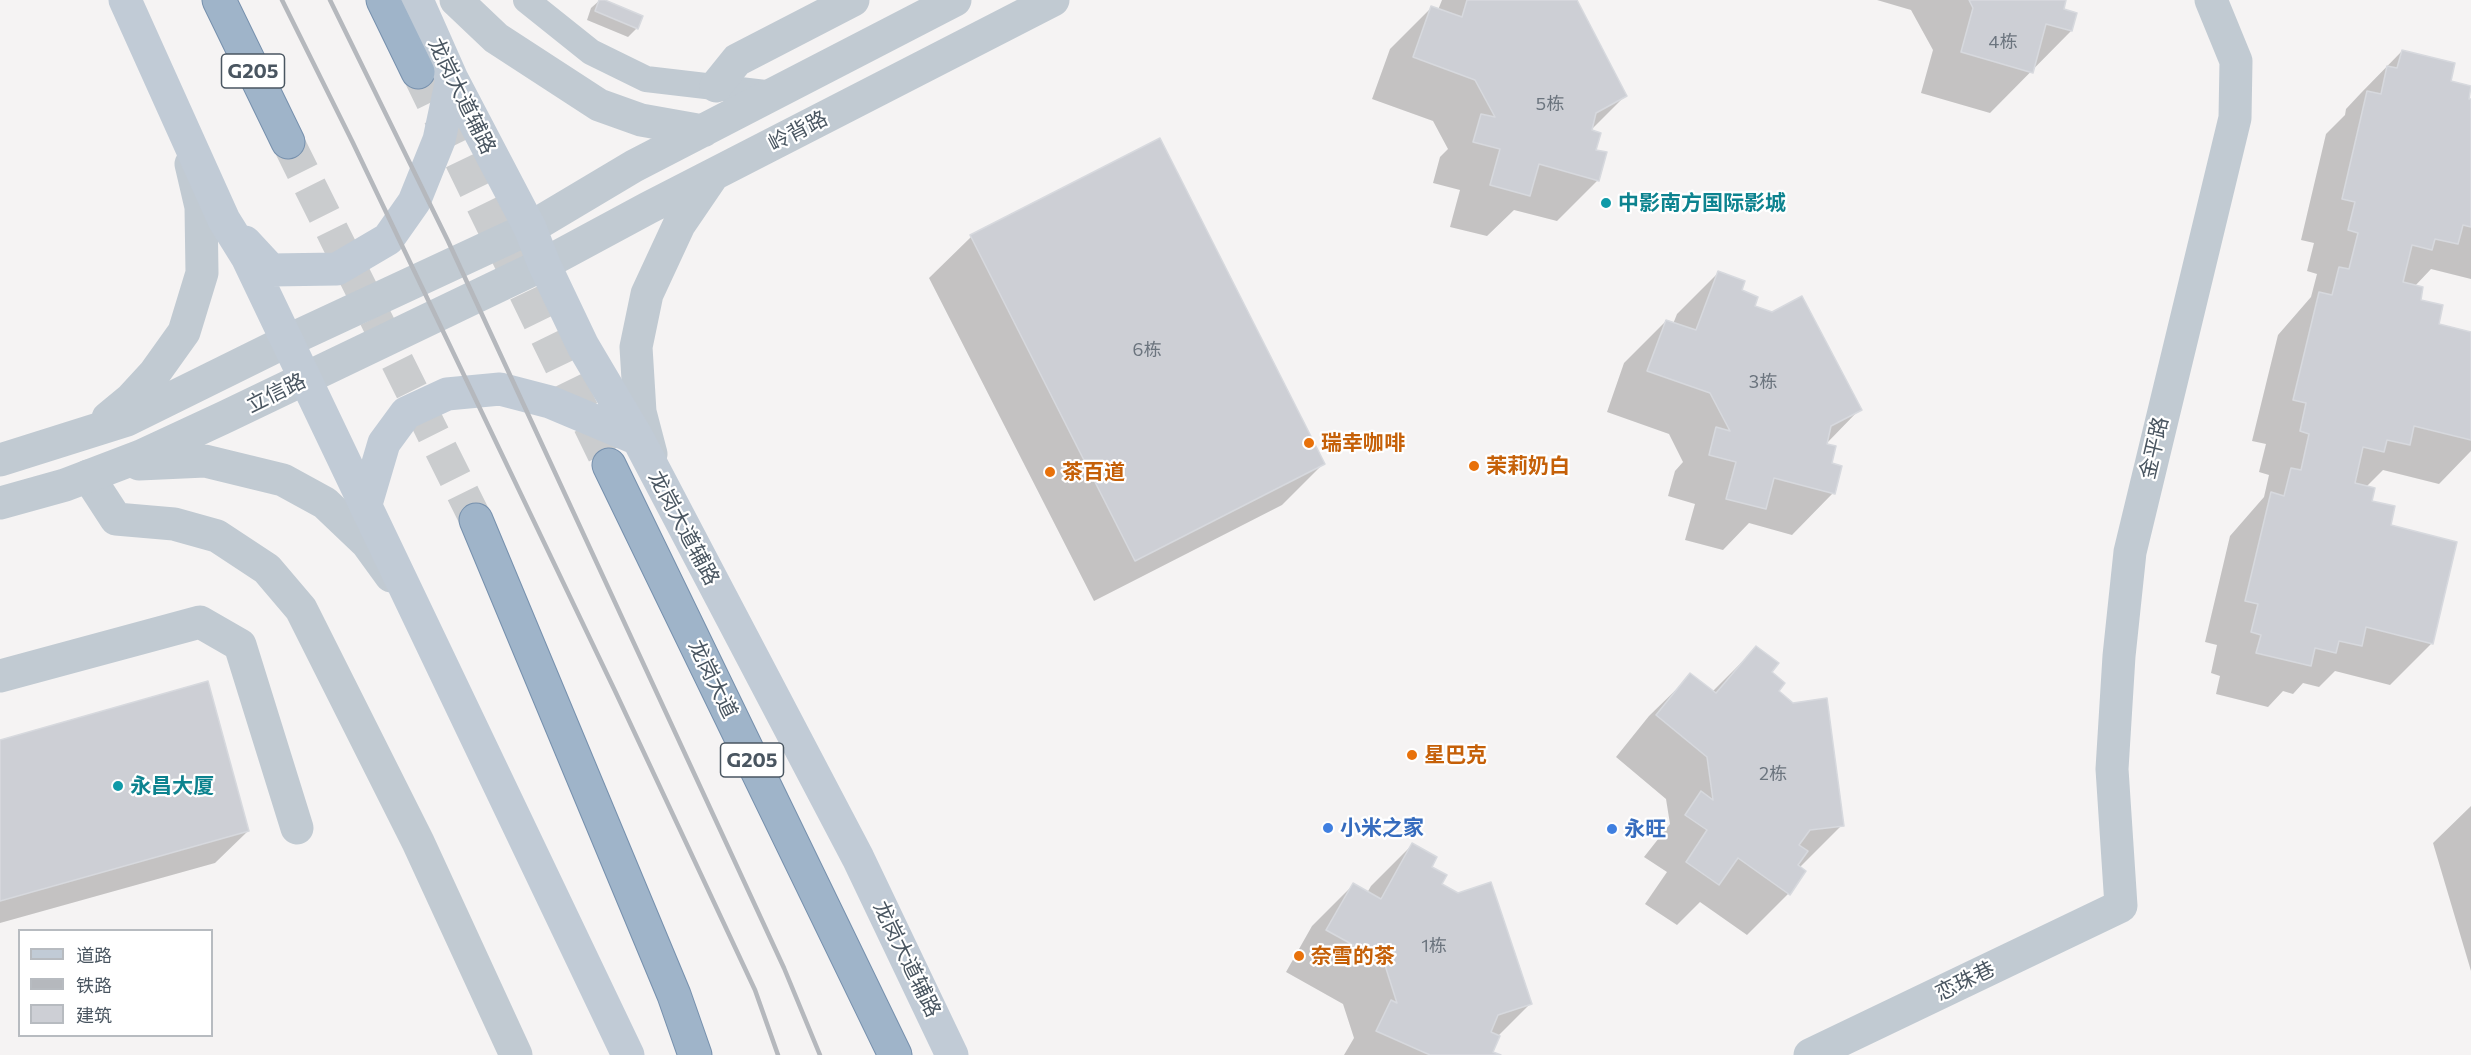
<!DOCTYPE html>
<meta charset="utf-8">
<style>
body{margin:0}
#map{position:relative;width:2471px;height:1055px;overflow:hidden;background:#f5f3f3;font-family:Commissioner,"Noto Sans SC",sans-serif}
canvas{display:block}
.legend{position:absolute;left:18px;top:929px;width:195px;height:108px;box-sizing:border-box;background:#fff;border:2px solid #b7bbc0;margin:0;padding:8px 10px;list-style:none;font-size:18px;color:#4a5661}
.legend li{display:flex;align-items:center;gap:12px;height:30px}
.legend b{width:30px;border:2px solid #b7bbc0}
</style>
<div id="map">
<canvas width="2471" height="1055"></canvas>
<ul class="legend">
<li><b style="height:8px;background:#c1cbd6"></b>道路</li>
<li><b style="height:8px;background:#b5b8bd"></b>铁路</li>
<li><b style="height:16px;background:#cdcfd5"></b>建筑</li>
</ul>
</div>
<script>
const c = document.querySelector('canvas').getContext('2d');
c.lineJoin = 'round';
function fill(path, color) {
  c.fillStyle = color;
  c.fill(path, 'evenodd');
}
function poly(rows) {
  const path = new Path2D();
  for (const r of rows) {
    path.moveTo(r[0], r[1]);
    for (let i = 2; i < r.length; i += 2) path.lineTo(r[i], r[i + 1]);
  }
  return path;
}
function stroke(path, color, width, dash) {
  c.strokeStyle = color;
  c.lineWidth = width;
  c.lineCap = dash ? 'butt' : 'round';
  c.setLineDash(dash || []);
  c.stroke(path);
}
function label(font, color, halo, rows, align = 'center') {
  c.font = font + ' Commissioner,"Noto Sans SC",sans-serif';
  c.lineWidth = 4.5;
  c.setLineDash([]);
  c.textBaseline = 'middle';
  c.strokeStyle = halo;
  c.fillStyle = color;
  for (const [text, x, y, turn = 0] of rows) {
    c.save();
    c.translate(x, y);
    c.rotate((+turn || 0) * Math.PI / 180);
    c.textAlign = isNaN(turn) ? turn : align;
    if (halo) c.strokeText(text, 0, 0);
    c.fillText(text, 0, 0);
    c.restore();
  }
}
fill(poly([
 [600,0,601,0,637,28,628,37,587,20,591,8],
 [1442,0,1575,0,1625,96,1590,131,1598,180,1557,221,1514,210,1487,236,1450,227,1460,190,1433,183,1440,157,1448,149,1433,121,1372,99,1390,49,1431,8,1438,10],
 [1877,0,2065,0,2062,10,2071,31,1990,113,1921,93,1933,50,1911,10],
 [2402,51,2450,83,2467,100,2471,101,2471,279,2431,269,2414,287,2419,301,2437,325,2471,334,2471,451,2439,484,2383,470,2366,487,2370,502,2389,526,2432,643,2390,685,2335,671,2319,687,2303,683,2293,694,2283,691,2268,707,2216,694,2220,676,2211,673,2217,645,2205,642,2230,536,2264,497,2269,475,2259,472,2266,444,2252,441,2278,335,2311,297,2317,274,2307,271,2314,243,2301,240,2326,134,2345,115,2346,109,2361,93],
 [1159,140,1323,464,1282,505,1094,601,929,278,971,237],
 [1718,273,1860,409,1825,445,1833,493,1792,535,1749,523,1723,550,1685,540,1695,504,1668,496,1675,471,1683,462,1669,434,1607,412,1624,363,1666,321,1673,324,1677,314],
 [1756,648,1842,825,1799,868,1788,894,1747,935,1700,902,1677,925,1645,904,1667,872,1644,857,1670,824,1666,799,1616,757,1649,716,1691,675,1712,692],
 [0,742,248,831,215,863,0,923],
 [2471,806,2471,971,2433,843],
 [1412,845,1530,1004,1498,1036,1491,1053,1496,1055,1344,1055,1354,1038,1343,1004,1286,972,1312,926,1353,885,1367,893,1371,886]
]), '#0003');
const building = poly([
 [599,0,605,0,643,16,638,29,595,11,599,0],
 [1467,0,1577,0,1627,96,1596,113,1592,130,1601,133,1596,150,1607,152,1599,181,1539,164,1530,196,1490,185,1500,149,1473,142,1481,114,1495,117,1475,80,1413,57,1431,6,1462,17,1467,0],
 [1969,0,2066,0,2064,9,2077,13,2072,31,2046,24,2033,73,1961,52,1973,8,1969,0],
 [2402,50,2455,63,2451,81,2471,86,2469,99,2471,99,2471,227,2463,225,2458,244,2435,239,2432,250,2412,245,2403,282,2423,287,2421,300,2443,305,2439,324,2471,332,2471,440,2414,426,2410,445,2387,440,2384,452,2363,447,2355,483,2375,488,2372,501,2395,506,2391,525,2457,542,2433,644,2366,627,2362,646,2339,641,2336,653,2315,648,2311,666,2256,653,2261,635,2251,632,2258,604,2245,601,2271,492,2284,496,2291,468,2301,470,2309,434,2300,431,2306,403,2293,400,2319,292,2332,295,2339,267,2349,269,2358,233,2348,230,2355,202,2342,199,2367,91,2381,94,2387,66,2397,68,2402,50],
 [1160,138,1325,464,1135,561,970,235,1160,138],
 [1718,271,1745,281,1742,290,1758,297,1755,306,1772,312,1802,296,1862,410,1831,426,1827,444,1836,446,1832,463,1842,466,1835,494,1774,478,1766,509,1726,499,1736,462,1709,455,1716,427,1730,431,1710,393,1647,371,1666,320,1696,330,1718,271],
 [1756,646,1779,663,1772,672,1785,683,1779,691,1793,703,1827,698,1844,826,1810,830,1799,845,1808,851,1798,865,1806,871,1790,895,1738,858,1719,885,1686,862,1707,830,1685,815,1701,791,1713,800,1707,757,1656,715,1690,673,1716,693,1756,646],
 [208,681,249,831,0,901,0,740,208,681],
 [1412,843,1437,857,1432,867,1447,875,1442,884,1458,893,1491,882,1532,1004,1498,1015,1491,1032,1500,1036,1493,1052,1501,1055,1430,1055,1376,1031,1391,1000,1397,1003,1384,962,1326,930,1353,883,1381,899,1412,843]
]);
fill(building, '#cdcfd5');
stroke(building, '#d7d9de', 1.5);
stroke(poly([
 [418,72,609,465],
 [288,142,476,520]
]), '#caccce', 33, [33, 16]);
const trunk = poly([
 [219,0,288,142],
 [383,0,418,72],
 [609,465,895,1055],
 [476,520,674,995,695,1055]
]);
stroke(trunk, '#7690ad', 35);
stroke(poly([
 [526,0,591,52,646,79,774,94]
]), '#c1cad2', 26);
stroke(poly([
 [716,86,737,60,853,0],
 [88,476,116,519,174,524,217,536,267,569,301,609,418,842,516,1055],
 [0,676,200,622,240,645,297,828],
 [1810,1055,2121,906,2112,769,2119,656,2130,552,2235,118,2236,61,2211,0]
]), '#c1cad2', 33);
stroke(poly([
 [456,0,496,38,599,105,641,120,703,131],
 [108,418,131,399,154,374,184,332,202,273,201,207,191,164],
 [651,454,640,412,636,347,647,294,679,225,711,178],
 [0,460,127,420,287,341,530,228,634,166,955,0],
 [139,464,205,461,283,480,325,503,367,543,391,576],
 [0,503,65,485,141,456,225,417,544,264,648,208,1053,0]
]), '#c1cad2', 33);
stroke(poly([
 [125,0,224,220,247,257,628,1055],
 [417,0,452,79,530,228,544,264,583,346,638,439,858,858,952,1055],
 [245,242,271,270,337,269,388,239,414,202,439,140,452,79],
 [366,504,384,443,406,413,447,394,500,389,550,402,638,439]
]), '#c1cbd6', 33);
stroke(trunk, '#9fb4c9', 33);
stroke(poly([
 [282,0,353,143,616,693,755,990,778,1055],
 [330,0,448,241,784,968,820,1055]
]), '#b5b8bd', 4.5);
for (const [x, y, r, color] of [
 [1606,203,6,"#0f9aa8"],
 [1309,443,6,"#e8710a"],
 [1474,466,6,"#e8710a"],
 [1050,472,6,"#e8710a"],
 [1412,755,6,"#e8710a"],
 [118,786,6,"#0f9aa8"],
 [1328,828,6,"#3f7fe0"],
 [1612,829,6,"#3f7fe0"],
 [1299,956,6,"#e8710a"]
]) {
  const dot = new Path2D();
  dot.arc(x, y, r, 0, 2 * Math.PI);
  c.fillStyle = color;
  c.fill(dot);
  stroke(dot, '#fff', 2);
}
label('18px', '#6b747e', null, [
 ["4栋",2003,42],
 ["5栋",1550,104],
 ["6栋",1147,350],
 ["3栋",1763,382],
 ["2栋",1773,774],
 ["1栋",1434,946]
]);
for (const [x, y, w] of [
 [253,71,63],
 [752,760,63]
]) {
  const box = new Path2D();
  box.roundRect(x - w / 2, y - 17, w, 34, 4.5);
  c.fillStyle = '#fff';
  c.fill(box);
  stroke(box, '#4a5661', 1.5);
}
label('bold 20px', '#4a5661', null, [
 ["G205",253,71],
 ["G205",752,760]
]);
label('21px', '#4a5661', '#fff', [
 ["龙岗大道辅路",462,96,64],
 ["岭背路",798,131,-27],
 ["立信路",276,393,-26],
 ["金平路",2154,448,-77],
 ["龙岗大道辅路",684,528,62],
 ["龙岗大道",713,679,64],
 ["龙岗大道辅路",907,959,64],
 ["恋珠巷",1965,981,-26]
]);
label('bold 21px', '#0d838f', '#fff', [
 ["中影南方国际影城",1618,203],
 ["永昌大厦",130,786]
], 'left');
label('bold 21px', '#c56008', '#fff', [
 ["瑞幸咖啡",1321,443],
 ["茉莉奶白",1486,466],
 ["茶百道",1062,472],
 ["星巴克",1424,755],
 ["奈雪的茶",1311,956]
], 'left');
label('bold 21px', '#366cbe', '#fff', [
 ["小米之家",1340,828],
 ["永旺",1624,829]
], 'left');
</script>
